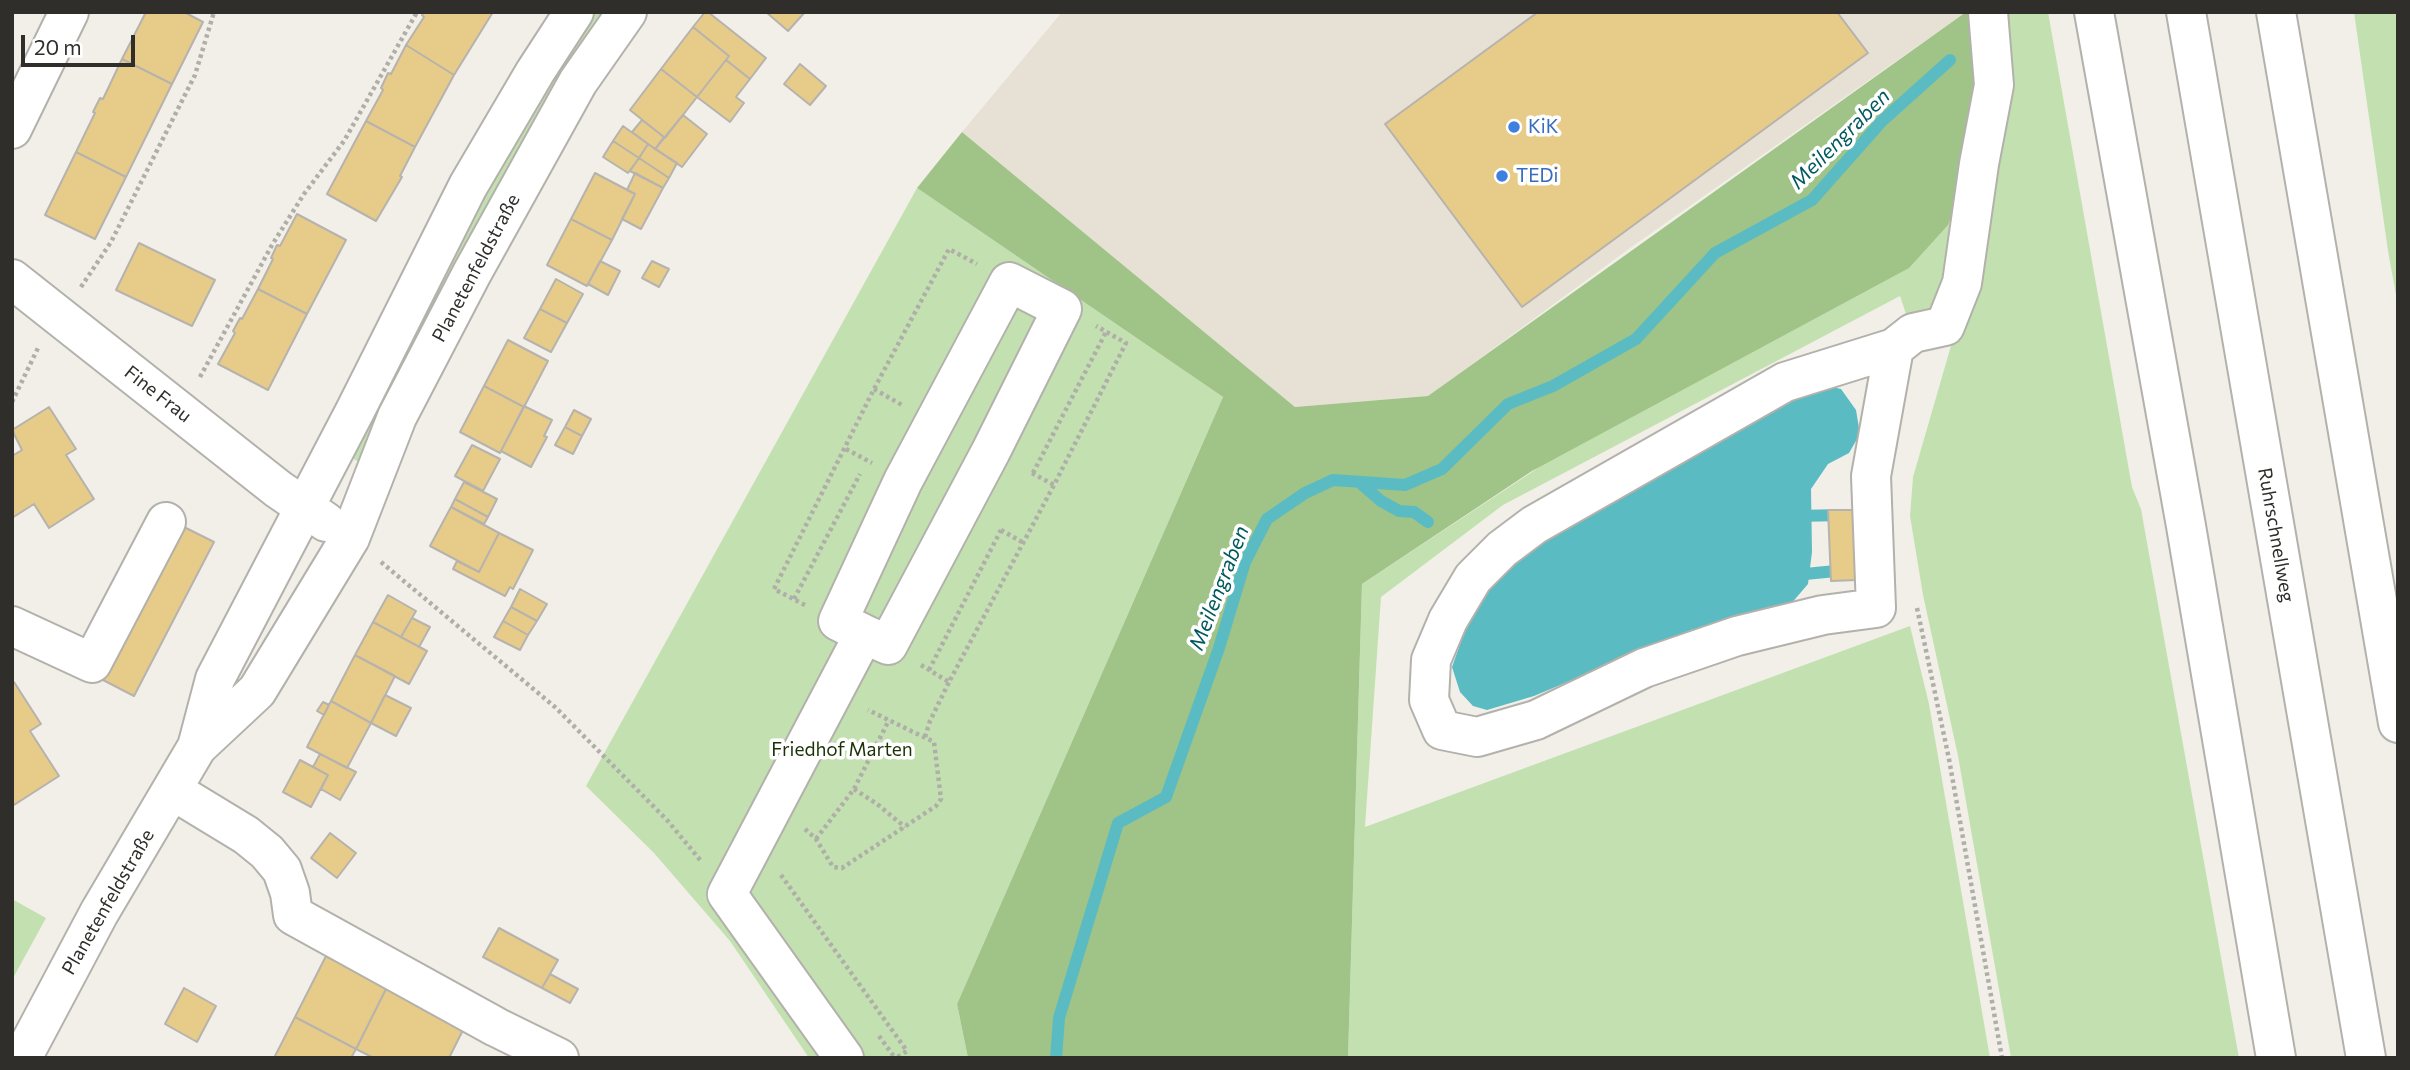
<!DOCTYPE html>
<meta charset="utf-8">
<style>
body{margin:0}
#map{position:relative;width:2410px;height:1070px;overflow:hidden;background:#f1efe8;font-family:Commissioner,sans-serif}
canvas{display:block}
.frame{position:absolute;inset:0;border:14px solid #2f2e2b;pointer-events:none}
.scale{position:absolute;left:21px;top:35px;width:114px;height:32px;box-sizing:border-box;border:4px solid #2f2e2b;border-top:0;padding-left:9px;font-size:21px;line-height:24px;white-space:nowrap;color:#2f2e2b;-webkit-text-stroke:5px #fff;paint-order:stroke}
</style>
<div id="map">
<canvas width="2410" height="1070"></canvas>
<div class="frame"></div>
<div class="scale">20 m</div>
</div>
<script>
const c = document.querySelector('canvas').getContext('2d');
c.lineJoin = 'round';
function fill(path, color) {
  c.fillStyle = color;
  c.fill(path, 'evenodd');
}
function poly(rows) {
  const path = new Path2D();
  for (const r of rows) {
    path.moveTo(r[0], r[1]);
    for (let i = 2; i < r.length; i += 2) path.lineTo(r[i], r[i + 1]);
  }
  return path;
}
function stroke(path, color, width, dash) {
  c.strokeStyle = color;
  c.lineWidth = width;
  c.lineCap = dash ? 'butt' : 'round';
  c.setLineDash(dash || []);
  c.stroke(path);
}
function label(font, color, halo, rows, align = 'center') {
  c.font = font + ' Commissioner,sans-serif';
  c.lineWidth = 7;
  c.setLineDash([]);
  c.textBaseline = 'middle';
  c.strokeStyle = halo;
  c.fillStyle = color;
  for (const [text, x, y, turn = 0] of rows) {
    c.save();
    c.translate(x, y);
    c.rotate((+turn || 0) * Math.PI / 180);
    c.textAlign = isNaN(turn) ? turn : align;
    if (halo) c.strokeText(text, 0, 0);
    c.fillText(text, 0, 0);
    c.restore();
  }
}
fill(poly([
 [1062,12,1966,12,1630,248,1429,396,1295,407,962,132]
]), '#e7e1d5');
fill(poly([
 [585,12,610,12,569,73,553,63],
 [1997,12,2048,12,2132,487,2141,509,2239,1058,2011,1058,1958,756,1923,595,1910,516,1913,477,1968,287],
 [2354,12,2398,12,2398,306,2388,251],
 [548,71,565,81,361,463,350,457,446,274,456,234],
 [1976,149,1938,308,1908,320,1900,296,1503,505,1381,597,1365,827,1910,626,1929,704,1990,1058,1348,1058,1362,584,1532,472],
 [917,188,1223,397,957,1004,968,1058,809,1058,730,941,654,853,586,786],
 [12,899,46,918,12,980]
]), '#c3e1b0');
fill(poly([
 [1966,12,1977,12,1976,149,1948,225,1909,268,1532,471,1362,584,1348,1058,968,1058,957,1004,1223,397,917,188,962,132,1295,407,1428,396]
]), '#a0c488');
fill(poly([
 [1819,384,1841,389,1856,410,1860,434,1849,453,1828,464,1811,489,1812,552,1808,584,1790,605,1691,630,1534,696,1487,710,1473,706,1460,692,1452,667,1475,602,1532,544]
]), '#5bbbc2');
stroke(poly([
 [1359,482,1381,501,1399,511,1414,512,1428,522],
 [1796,516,1844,515],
 [1795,575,1846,570],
 [1056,1058,1059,1018,1118,823,1166,797,1219,648,1245,562,1267,519,1305,493,1333,480,1405,485,1442,469,1508,404,1553,386,1636,339,1715,253,1812,200,1882,121,1950,60]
]), '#5bbbc2', 12);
const building = poly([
 [146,12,184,12,203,22,172,84,122,59,146,12],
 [424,12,493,12,454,75,406,45,424,17,422,15,424,12],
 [705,12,708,12,766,58,750,79,726,60,729,56,693,27,705,12],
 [766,12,805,12,788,31,766,12],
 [1538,12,1837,12,1868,53,1522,307,1385,124,1538,12],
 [693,27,729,56,697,97,661,69,693,27],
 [406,45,454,75,415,147,366,121,383,90,381,88,388,73,391,74,406,45],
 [122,59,172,84,126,177,76,152,95,113,93,112,100,98,103,99,122,59],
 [726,60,750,79,736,97,744,103,730,122,697,97,726,60],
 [800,64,826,86,810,105,784,84,800,64],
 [661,69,697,97,665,138,630,110,661,69],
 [683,115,707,134,682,167,655,149,683,115],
 [642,120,664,137,655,149,632,132,642,120],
 [366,121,415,147,400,176,402,177,376,221,327,194,366,121],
 [623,126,648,144,639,158,613,141,623,126],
 [613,141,639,158,628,173,603,157,613,141],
 [648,144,677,163,669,178,639,158,648,144],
 [76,152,126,177,95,239,45,215,76,152],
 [639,158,669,178,663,188,630,171,639,158],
 [595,173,635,194,612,240,571,219,595,173],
 [635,173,663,188,641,229,622,219,635,194,627,190,635,173],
 [297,214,346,240,307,314,258,289,273,259,271,258,277,245,280,246,297,214],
 [571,219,612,240,587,286,547,265,571,219],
 [139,243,215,280,192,326,116,290,139,243],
 [600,261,620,271,608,295,588,284,600,261],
 [652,261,669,269,659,287,642,278,652,261],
 [556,279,583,294,567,323,540,309,556,279],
 [258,289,307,314,268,390,218,364,235,333,233,331,240,318,242,319,258,289],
 [540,309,567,323,551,352,524,338,540,309],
 [508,340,548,361,524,407,484,386,508,340],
 [484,386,524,407,500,453,460,432,484,386],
 [524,406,552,420,544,436,547,437,531,467,501,451,524,406],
 [49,407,76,449,66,455,94,499,49,528,34,504,12,518,12,456,22,450,12,430,49,407],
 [574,410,591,419,582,436,565,427,574,410],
 [565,427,582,436,573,454,555,445,565,427],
 [472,445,500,459,483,491,455,476,472,445],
 [464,482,497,499,488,517,455,499,464,482],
 [455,499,488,517,484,524,451,507,455,499],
 [451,507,499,533,479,572,430,546,451,507],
 [1828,510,1855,510,1857,580,1831,581,1828,510],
 [182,526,214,542,134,696,103,680,182,526],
 [499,533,533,550,513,589,510,587,505,596,453,569,457,561,479,572,499,533],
 [520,589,547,604,537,621,511,607,520,589],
 [388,595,416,611,401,637,373,622,388,595],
 [511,607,537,621,528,635,503,621,511,607],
 [412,618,430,627,419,647,401,637,412,618],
 [503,621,528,635,520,650,494,637,503,621],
 [373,622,427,651,409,684,355,655,373,622],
 [355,655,395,676,371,723,331,701,355,655],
 [14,682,41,724,30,731,59,776,14,805,12,801,12,683,14,682],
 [385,695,411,708,396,736,371,723,385,695],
 [331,701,371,723,347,768,307,747,331,701],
 [323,702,329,705,324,715,317,711,323,702],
 [320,754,356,772,340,800,321,789,328,775,313,767,320,754],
 [300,760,328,775,311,807,283,792,300,760],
 [330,833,356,853,337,878,311,858,330,833],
 [499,928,558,960,542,988,483,957,499,928],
 [326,956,387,987,356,1049,295,1017,326,956],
 [550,974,578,989,570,1003,542,988,550,974],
 [387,987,465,1026,449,1058,374,1058,356,1049,387,987],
 [184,988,216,1006,197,1042,165,1024,184,988],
 [295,1017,356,1049,351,1058,274,1058,295,1017]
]);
fill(building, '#e7cb88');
stroke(building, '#b6b3ae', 2);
const minor = poly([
 [12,129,69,12],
 [12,279,278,489,326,522],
 [1894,348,1871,476,1876,608,1823,615,1737,636,1644,668,1536,720,1477,737,1442,730,1429,700,1431,660,1448,620,1473,578,1502,549,1534,525,1785,382,1894,348,1913,333,1945,326,1962,283,1979,164,1994,85,1988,12],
 [12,626,92,663,166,522],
 [197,747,257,691,350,538,397,417,472,273,578,82,627,12],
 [172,790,246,835,267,852,282,870,290,893,293,915,496,1027,559,1058],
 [22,1058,99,913,197,747,215,679,356,409,468,186,535,72,574,12],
 [844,1058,727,894,864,634,838,621,903,481,1009,282,1062,309,991,451,888,645,864,634]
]);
const highway = poly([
 [2094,12,2186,526,2276,1058],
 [2186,12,2366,1058],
 [2276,12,2398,723]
]);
stroke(minor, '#b3b1ab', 42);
stroke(highway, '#b3b1ab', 42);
stroke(poly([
 [81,287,111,242,195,75,214,12],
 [200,377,272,245,304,194,344,141,417,12],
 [874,389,902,405],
 [12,402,38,348],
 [846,449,872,463],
 [1032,473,1054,485],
 [1033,473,1106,332],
 [1001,530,1022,542],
 [381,562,555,707,667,820,701,861],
 [794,599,860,474],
 [805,605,774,589,874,389,949,249,977,264],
 [1917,608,1949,759,2002,1058],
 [921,665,949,682,1054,485,1126,343,1096,326],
 [929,670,1001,530],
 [925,737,930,721,949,682],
 [854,789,877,804,905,827],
 [805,829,816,839,833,867,842,868,936,806,941,799,934,742,868,710],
 [816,839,854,789,889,720],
 [781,875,907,1051,896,1058],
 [879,1036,895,1058]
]), '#afaea8', 4.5, [3.5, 3.5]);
stroke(minor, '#fff', 38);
stroke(highway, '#fff', 38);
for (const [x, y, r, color] of [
 [1514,127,7,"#3f7fe0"],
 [1502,176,7,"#3f7fe0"]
]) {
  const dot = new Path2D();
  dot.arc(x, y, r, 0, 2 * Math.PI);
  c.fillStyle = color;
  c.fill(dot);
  stroke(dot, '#fff', 2.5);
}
label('19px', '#366cbe', '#fff', [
 ["KiK",1528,127],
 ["TEDi",1516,176]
], 'left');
label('19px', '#2f2e2b', '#fff', [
 ["Planetenfeldstraße",476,268,-62],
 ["Fine Frau",158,394,38],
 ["Ruhrschnellweg",2276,535,80],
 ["Planetenfeldstraße",108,902,-60]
]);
label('19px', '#1b3207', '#fff', [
 ["Friedhof Marten",842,750]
]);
label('italic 21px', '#00595e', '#fff', [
 ["Meilengraben",1840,139,-45],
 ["Meilengraben",1219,588,-69]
]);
</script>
